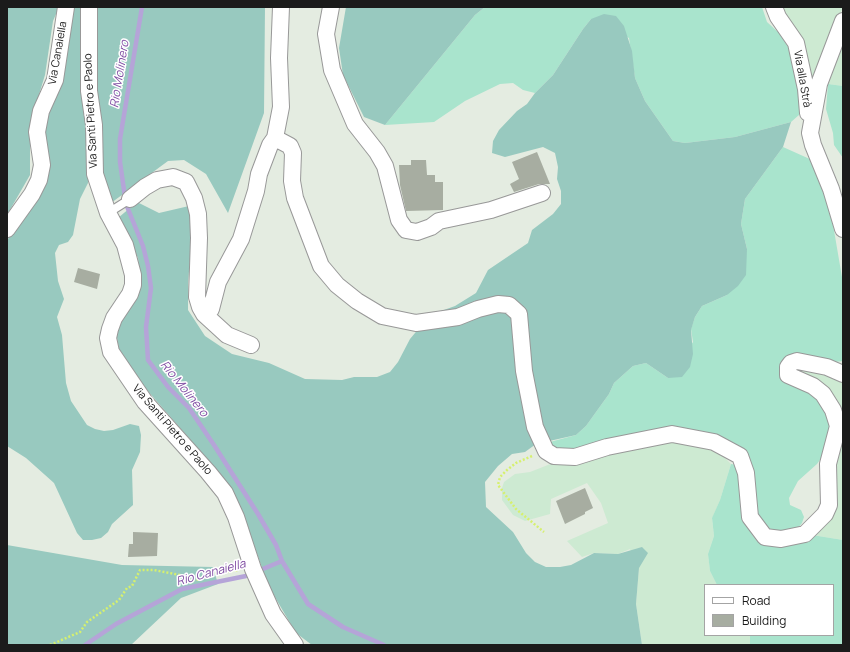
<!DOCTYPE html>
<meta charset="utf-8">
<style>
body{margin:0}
#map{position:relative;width:850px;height:652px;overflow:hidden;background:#e4ece1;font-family:Manrope,sans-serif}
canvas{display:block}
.frame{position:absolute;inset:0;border:8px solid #1b1b1b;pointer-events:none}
.legend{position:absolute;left:704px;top:584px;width:130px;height:52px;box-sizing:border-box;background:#fff;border:1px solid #a4a4a4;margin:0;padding:5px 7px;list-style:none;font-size:12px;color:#1b1b1b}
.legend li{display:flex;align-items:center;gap:8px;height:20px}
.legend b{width:20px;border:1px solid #a4a4a4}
</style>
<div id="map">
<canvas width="850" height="652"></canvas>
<div class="frame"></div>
<ul class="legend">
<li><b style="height:5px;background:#fff"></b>Road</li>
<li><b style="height:11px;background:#a7ada1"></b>Building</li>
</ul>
</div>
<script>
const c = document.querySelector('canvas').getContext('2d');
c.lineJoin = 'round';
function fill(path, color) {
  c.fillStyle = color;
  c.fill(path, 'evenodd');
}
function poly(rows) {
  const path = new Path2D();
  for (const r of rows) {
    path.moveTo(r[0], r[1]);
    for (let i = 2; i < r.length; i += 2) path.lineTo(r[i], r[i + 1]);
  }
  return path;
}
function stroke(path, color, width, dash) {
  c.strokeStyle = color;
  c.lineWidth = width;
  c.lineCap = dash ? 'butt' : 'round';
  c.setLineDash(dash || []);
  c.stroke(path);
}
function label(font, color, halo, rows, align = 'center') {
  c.font = font + ' Manrope,sans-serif';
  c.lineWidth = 3;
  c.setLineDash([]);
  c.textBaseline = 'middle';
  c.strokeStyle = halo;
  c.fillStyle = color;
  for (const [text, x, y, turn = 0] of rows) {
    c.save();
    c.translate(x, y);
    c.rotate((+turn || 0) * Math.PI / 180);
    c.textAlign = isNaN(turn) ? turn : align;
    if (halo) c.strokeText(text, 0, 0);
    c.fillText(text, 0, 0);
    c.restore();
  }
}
fill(poly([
 [782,7,843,7,812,81,804,40,786,17],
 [843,44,843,86,828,84,833,65],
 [799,367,843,380,843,540,812,535,834,498,799,373],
 [677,440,702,446,723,456,731,464,720,500,712,519,714,536,708,554,710,571,717,585,705,585,705,635,750,635,750,645,642,645,636,604,639,568,630,549,618,554,594,553,582,557,567,541,608,523,601,503,587,483,551,499,550,514,525,521,513,515,502,500,502,488,504,482,515,474,530,472,553,463]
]), '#cdead2');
fill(poly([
 [485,7,762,7,767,22,779,33,792,53,802,107,799,115,791,122,735,137,685,143,673,141,645,101,635,78,629,38,591,19,583,29,553,75,535,93,523,90,513,83,500,84,465,101,434,122,385,125,475,15],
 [828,84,843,86,843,158,834,145,833,133,826,109],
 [783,147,812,160,830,207,843,283,843,361,835,362,784,360,815,392,832,417,827,450,817,464,798,481,789,498,790,505,801,510,804,517,802,523,798,528,783,535,760,526,753,490,750,458,739,448,709,434,565,453,553,447,550,442,576,435,586,426,609,394,614,383,633,366,646,363,668,378,693,342,691,329,695,317,702,306,727,295,747,249,741,224,745,199],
 [731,464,737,465,745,519,753,536,757,541,763,543,812,535,843,540,843,645,750,645,750,635,833,635,833,585,717,585,710,571,708,554,714,536,712,518,720,500]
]), '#a9e4cd');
fill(poly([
 [7,7,59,7,53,21,45,75,30,124,30,175,7,215],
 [71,7,85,7,90,148,88,183,80,199,73,235,68,242,59,245,55,253,58,281,64,299,57,317,62,335,66,383,71,401,87,425,95,429,104,431,113,430,130,424,139,426,141,435,140,452,132,470,133,505,112,524,108,532,101,538,92,540,83,540,77,533,54,483,26,458,7,446,7,241,16,224,29,209,42,137],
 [95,7,265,7,264,113,228,213,206,174,184,160,168,161,111,203,102,170,93,80],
 [346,7,485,7,475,15,385,125,364,117,343,75,339,48],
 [604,14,616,16,624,26,632,51,635,78,645,101,673,141,685,143,735,137,791,122,783,147,745,199,741,224,747,249,746,275,738,286,727,295,702,306,695,317,691,330,693,354,690,367,682,377,668,378,646,363,633,366,614,383,609,394,586,426,576,435,536,444,525,452,512,454,498,466,485,482,486,507,513,532,526,553,535,562,546,567,560,567,571,565,594,553,618,554,642,547,648,553,639,568,636,604,642,645,312,645,296,633,269,587,244,518,223,477,132,373,119,349,116,332,140,276,138,258,118,218,137,202,159,213,189,206,193,225,188,283,188,310,205,336,232,354,269,363,305,379,342,380,354,377,377,377,390,372,398,362,410,339,430,315,455,306,476,293,488,270,528,243,532,230,553,214,561,204,561,191,557,179,558,167,555,153,543,147,505,157,492,153,493,141,499,130,517,111,527,104,535,93,553,75,583,29,591,19],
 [7,545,122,565,213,567,218,584,181,598,131,645,7,645]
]), '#98c9bf');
stroke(poly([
 [142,7,120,139,120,162,126,204,143,246,148,266,151,288,146,327,148,360,168,387,189,408,214,445,258,514,276,545,282,561,308,604,343,627,384,645],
 [85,645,116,624,182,589,246,576,282,561]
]), '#b5a4d8', 4.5);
fill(poly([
 [537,152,550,184,539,184,514,192,510,184,519,179,512,162],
 [411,160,426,160,427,175,435,175,435,182,443,182,443,210,406,211,400,185,399,165,411,165],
 [78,268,100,274,97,289,74,282],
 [585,488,593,508,585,512,585,514,565,524,556,501],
 [133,532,158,533,157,556,128,557,129,544,133,544]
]), '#a7ada1');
const lane = poly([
 [108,213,130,199]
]);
const street = poly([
 [89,7,89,91,94,125,95,174,108,213,125,245,133,275,133,285,130,294,114,318,110,329,108,338,111,352,145,402,208,472,225,493,236,517,253,569,273,614,295,645],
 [331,7,326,34,332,70,355,124,377,152,385,166,399,220,406,230,417,232,431,227,439,221,491,210,542,193],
 [774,7,778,17,796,43,806,89,808,113],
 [843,21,819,84,810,133,813,145,831,189,843,229],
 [275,138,290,146,293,153,292,181,295,198,321,266,337,285,357,301,382,316,416,323,458,317,478,309,498,304,509,305,519,314,524,371,535,427,546,451,554,456,575,457,607,447,672,434,714,442,740,456,746,473,750,517,765,537,781,539,805,534,825,514,829,505,828,464,838,426,833,410,823,394,813,386,788,375,788,367,791,363,797,361,827,367,843,374],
 [130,199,145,187,157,180,173,177,186,182,194,198,198,214,199,238,197,297,200,307,204,314,227,335,251,345],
 [7,229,32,194,39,180,42,165,37,132,41,111,55,80,66,7],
 [204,314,211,309,218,282,241,239,256,191,259,174,270,145,275,138,281,107,279,58,281,7]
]);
stroke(lane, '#989898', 10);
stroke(street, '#989898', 18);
stroke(poly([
 [532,456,516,463,507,470,500,477,498,485,516,509,544,532],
 [50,645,80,632,87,622,119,600,127,588,132,586,140,570,154,570,180,575,187,580,196,580,217,573,239,570]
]), '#d6f06e', 2.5, [2, 2]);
stroke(lane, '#fff', 8);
stroke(street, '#fff', 16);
label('11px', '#1b1b1b', '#fff', [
 ["Via Canaiella",58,53,-80],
 ["Via alla Strà",802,79,80],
 ["Via Santi Pietro e Paolo",91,111,-93],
 ["Via Santi Pietro e Paolo",172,430,49]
]);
label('italic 12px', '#814fa4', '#fff', [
 ["Rio Molinero",120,74,-81],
 ["Rio Molinero",184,389,51],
 ["Rio Canaiella",211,573,-15]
]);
</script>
